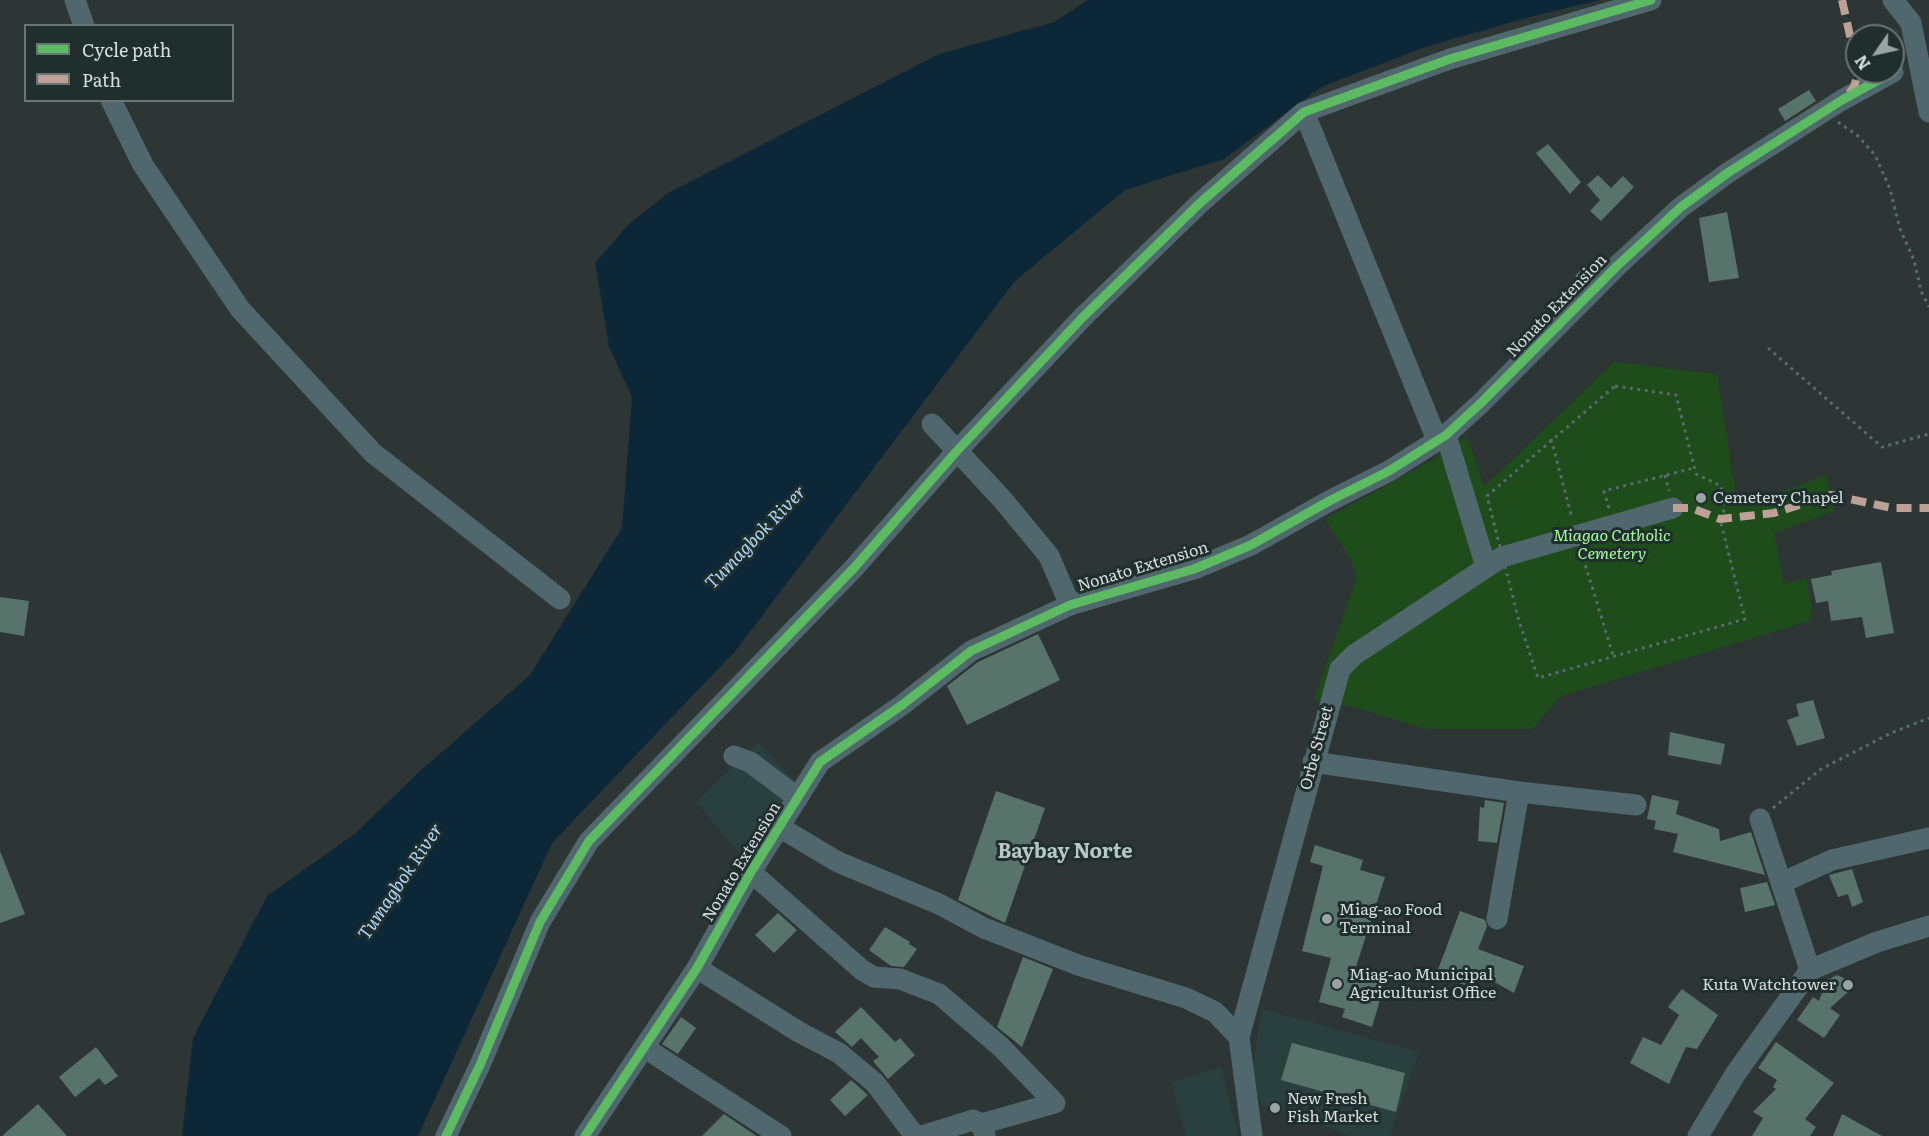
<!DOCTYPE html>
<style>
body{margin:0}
#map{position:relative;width:1929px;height:1136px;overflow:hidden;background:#2e3635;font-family:Literata,serif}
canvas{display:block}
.legend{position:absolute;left:24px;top:24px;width:210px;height:78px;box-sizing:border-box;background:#202e2e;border:2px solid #697474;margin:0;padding:8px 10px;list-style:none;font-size:18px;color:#d6dede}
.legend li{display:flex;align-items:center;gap:12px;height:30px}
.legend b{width:30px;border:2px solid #697474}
.north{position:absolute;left:1845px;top:24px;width:60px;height:60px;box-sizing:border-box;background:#202e2e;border:2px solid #697474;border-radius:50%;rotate:236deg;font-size:16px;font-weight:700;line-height:24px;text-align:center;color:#d6dede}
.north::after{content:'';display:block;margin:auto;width:21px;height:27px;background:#9ba3a3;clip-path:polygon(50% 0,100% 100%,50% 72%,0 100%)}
</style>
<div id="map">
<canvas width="1929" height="1136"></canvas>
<ul class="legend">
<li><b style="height:8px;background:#5cba63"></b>Cycle path</li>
<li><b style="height:8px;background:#bda197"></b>Path</li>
</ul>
<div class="north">N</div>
</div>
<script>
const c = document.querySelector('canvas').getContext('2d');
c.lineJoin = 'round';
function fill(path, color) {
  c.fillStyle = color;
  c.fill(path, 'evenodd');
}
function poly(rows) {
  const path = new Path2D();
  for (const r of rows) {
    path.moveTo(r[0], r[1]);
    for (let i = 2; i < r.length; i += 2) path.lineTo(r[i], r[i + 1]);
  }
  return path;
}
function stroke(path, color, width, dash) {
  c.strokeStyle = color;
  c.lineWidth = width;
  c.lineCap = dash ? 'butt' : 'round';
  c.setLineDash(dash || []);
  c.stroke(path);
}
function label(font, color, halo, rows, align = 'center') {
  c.font = font + ' Literata,serif';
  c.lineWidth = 6;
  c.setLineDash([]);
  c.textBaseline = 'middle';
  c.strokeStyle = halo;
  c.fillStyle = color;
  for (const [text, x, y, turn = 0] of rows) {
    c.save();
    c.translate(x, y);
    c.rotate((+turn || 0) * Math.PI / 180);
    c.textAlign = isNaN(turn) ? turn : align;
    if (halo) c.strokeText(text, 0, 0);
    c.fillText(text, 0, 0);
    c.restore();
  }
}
fill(poly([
 [758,743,804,791,757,874,696,802],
 [1262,1009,1419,1052,1390,1136,1351,1136,1262,1105,1251,1079],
 [1221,1067,1238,1136,1186,1136,1171,1083]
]), '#2a403f');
fill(poly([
 [1614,362,1717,374,1737,503,1765,498,1826,475,1834,511,1774,533,1784,584,1806,578,1812,608,1809,621,1561,696,1532,729,1426,729,1354,707,1314,699,1357,577,1351,560,1325,519,1433,460,1467,436,1484,487]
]), '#1e4c1b');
fill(poly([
 [1088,0,1601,0,1541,14,1428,46,1321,87,1224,159,1125,190,1015,281,737,649,552,843,418,1136,182,1136,193,1038,267,896,356,833,420,771,530,675,622,528,632,397,609,347,595,263,628,225,668,193,939,54,1054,22]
]), '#0c2738');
fill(poly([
 [1809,90,1816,101,1785,121,1778,109],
 [1548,144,1581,182,1570,194,1536,153],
 [1598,175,1611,188,1623,176,1634,187,1601,221,1590,211,1600,200,1587,185],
 [1727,212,1739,278,1709,282,1699,218],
 [1586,265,1593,272,1582,283,1575,276],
 [1881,562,1894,633,1866,638,1862,617,1831,621,1828,601,1816,603,1811,579,1832,575,1831,571],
 [0,597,29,601,24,636,0,632],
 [1038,634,1060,680,967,725,947,686,978,662],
 [1813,700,1825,738,1797,746,1787,720,1799,716,1796,704],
 [1670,732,1725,744,1721,765,1668,755],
 [996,791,1045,808,1005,923,958,900],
 [1652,795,1679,801,1676,814,1719,829,1720,841,1751,832,1765,875,1673,852,1678,834,1654,829,1656,821,1647,819],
 [1485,800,1504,803,1497,843,1478,841,1480,807,1484,808],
 [1315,845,1363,860,1360,870,1385,877,1354,973,1385,983,1372,1027,1342,1017,1345,1009,1319,1002,1331,958,1302,951,1323,866,1310,862],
 [0,851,25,914,0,923],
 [1852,869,1863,902,1852,907,1848,894,1838,897,1829,875],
 [1767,882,1775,905,1745,912,1740,888],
 [1460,911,1485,920,1487,926,1478,949,1524,966,1514,993,1471,969,1465,985,1436,975],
 [778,913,797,930,774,953,755,935],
 [885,927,910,942,909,944,917,949,904,967,891,966,869,950],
 [1023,957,1053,969,1022,1047,997,1027],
 [1837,975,1848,980,1849,991,1830,1008,1840,1015,1824,1038,1797,1020,1813,997,1819,1001,1827,980],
 [1682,989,1718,1015,1697,1049,1686,1047,1669,1084,1630,1063,1643,1037,1661,1045,1679,1015,1668,1007],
 [861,1007,895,1042,900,1038,915,1055,888,1079,873,1061,879,1057,861,1038,852,1047,835,1032],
 [681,1017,696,1028,678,1054,662,1044],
 [1776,1042,1834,1083,1805,1119,1816,1127,1810,1136,1752,1136,1763,1118,1753,1112,1776,1089,1773,1087,1777,1080,1758,1068],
 [1292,1043,1405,1073,1396,1112,1281,1080],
 [96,1047,118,1076,105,1085,99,1078,75,1097,59,1077],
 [851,1080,868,1095,845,1116,830,1100],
 [38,1104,67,1136,2,1136],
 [724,1114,755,1135,757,1136,702,1136],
 [1842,1114,1882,1136,1833,1136]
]), '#58736a');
stroke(poly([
 [1838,122,1858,136,1875,155,1890,189,1900,229,1914,260,1921,291,1929,307],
 [1768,348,1882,447,1929,434],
 [1615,386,1676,395,1696,474,1721,486,1725,508,1720,519,1745,619,1538,678,1519,621,1487,496,1615,386],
 [1551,439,1572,518],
 [1665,475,1669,491],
 [1609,508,1604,491,1694,468],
 [1581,551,1613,655],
 [1773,808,1821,769,1891,733,1929,718]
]), '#5a6a6d', 3, [3, 4.5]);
stroke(poly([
 [75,0,84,26],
 [1893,0,1911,23,1929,112],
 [111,100,143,165,240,309,373,453,560,599],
 [1304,112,1437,440],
 [932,424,1002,499,1049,556,1070,605],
 [1446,435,1486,567],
 [734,756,750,762,798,798],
 [1313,762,1519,792,1636,805],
 [1760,819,1810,970],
 [781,828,838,862,939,904,984,928,1078,965,1186,998,1215,1012,1239,1037],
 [751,872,862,970,874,977,900,979,939,994,1001,1047,1055,1103,981,1124],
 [1781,883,1832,860,1929,838],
 [1497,919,1519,792],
 [697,968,799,1032,839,1053,875,1083,915,1136],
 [645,1048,781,1136],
 [446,1136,480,1065,540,922,589,841,853,569,956,452,1082,318,1200,203,1304,112,1450,59,1651,0],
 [585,1136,697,968,751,872,820,762,902,705,971,651,1070,605,1194,569,1251,545,1331,500,1389,471,1446,435,1482,402,1617,266,1681,207,1729,172,1842,100,1893,72],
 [922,1136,973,1120,981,1124,985,1135],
 [1252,1136,1239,1037,1340,669,1354,655,1502,557,1673,508],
 [1698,1136,1736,1073,1810,970,1877,942,1929,926]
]), '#50686d', 21);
stroke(poly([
 [1842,0,1857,67],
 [1849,93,1854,87,1858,72],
 [1673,508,1691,508,1720,519,1774,513,1831,495,1892,508,1929,508]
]), '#bda197', 8, [15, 8]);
stroke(poly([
 [446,1136,480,1065,540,922,589,841,853,569,956,452,1082,318,1200,203,1304,112,1450,59,1651,0],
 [585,1136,697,968,751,872,820,762,902,705,971,651,1070,605,1194,569,1251,545,1331,500,1389,471,1446,435,1482,402,1617,266,1681,207,1729,172,1842,100,1893,72]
]), '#5cba63', 9);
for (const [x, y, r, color] of [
 [1701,498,6,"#9ba3a3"],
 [1327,919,6,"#9ba3a3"],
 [1337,984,6,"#9ba3a3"],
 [1848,985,6,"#9ba3a3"],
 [1275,1108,6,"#9ba3a3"]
]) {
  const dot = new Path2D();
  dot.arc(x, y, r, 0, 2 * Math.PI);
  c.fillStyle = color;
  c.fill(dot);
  stroke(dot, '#202e2e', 2);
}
label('16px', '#d6dede', '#202e2e', [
 ["Nonato Extension",1557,306,-46],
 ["Nonato Extension",1143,567,-17],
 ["Orbe Street",1317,748,-75],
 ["Nonato Extension",742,862,-59]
]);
label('16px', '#d6dede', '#202e2e', [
 ["Cemetery Chapel",1713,498],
 ["Miag-ao Food",1339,910],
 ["Terminal",1339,928],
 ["Miag-ao Municipal",1349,975],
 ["Agriculturist Office",1349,993],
 ["Kuta Watchtower",1836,985,"right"],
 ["New Fresh",1287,1099],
 ["Fish Market",1287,1117]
], 'left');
label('italic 16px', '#a5fc9c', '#202e2e', [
 ["Miagao Catholic",1612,536],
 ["Cemetery",1612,554]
]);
label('italic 18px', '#afd7f6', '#202e2e', [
 ["Tumagbok River",756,538,-46],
 ["Tumagbok River",401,882,-56]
]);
label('bold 20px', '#b6c8c6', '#202e2e', [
 ["Baybay Norte",1065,852]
]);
</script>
